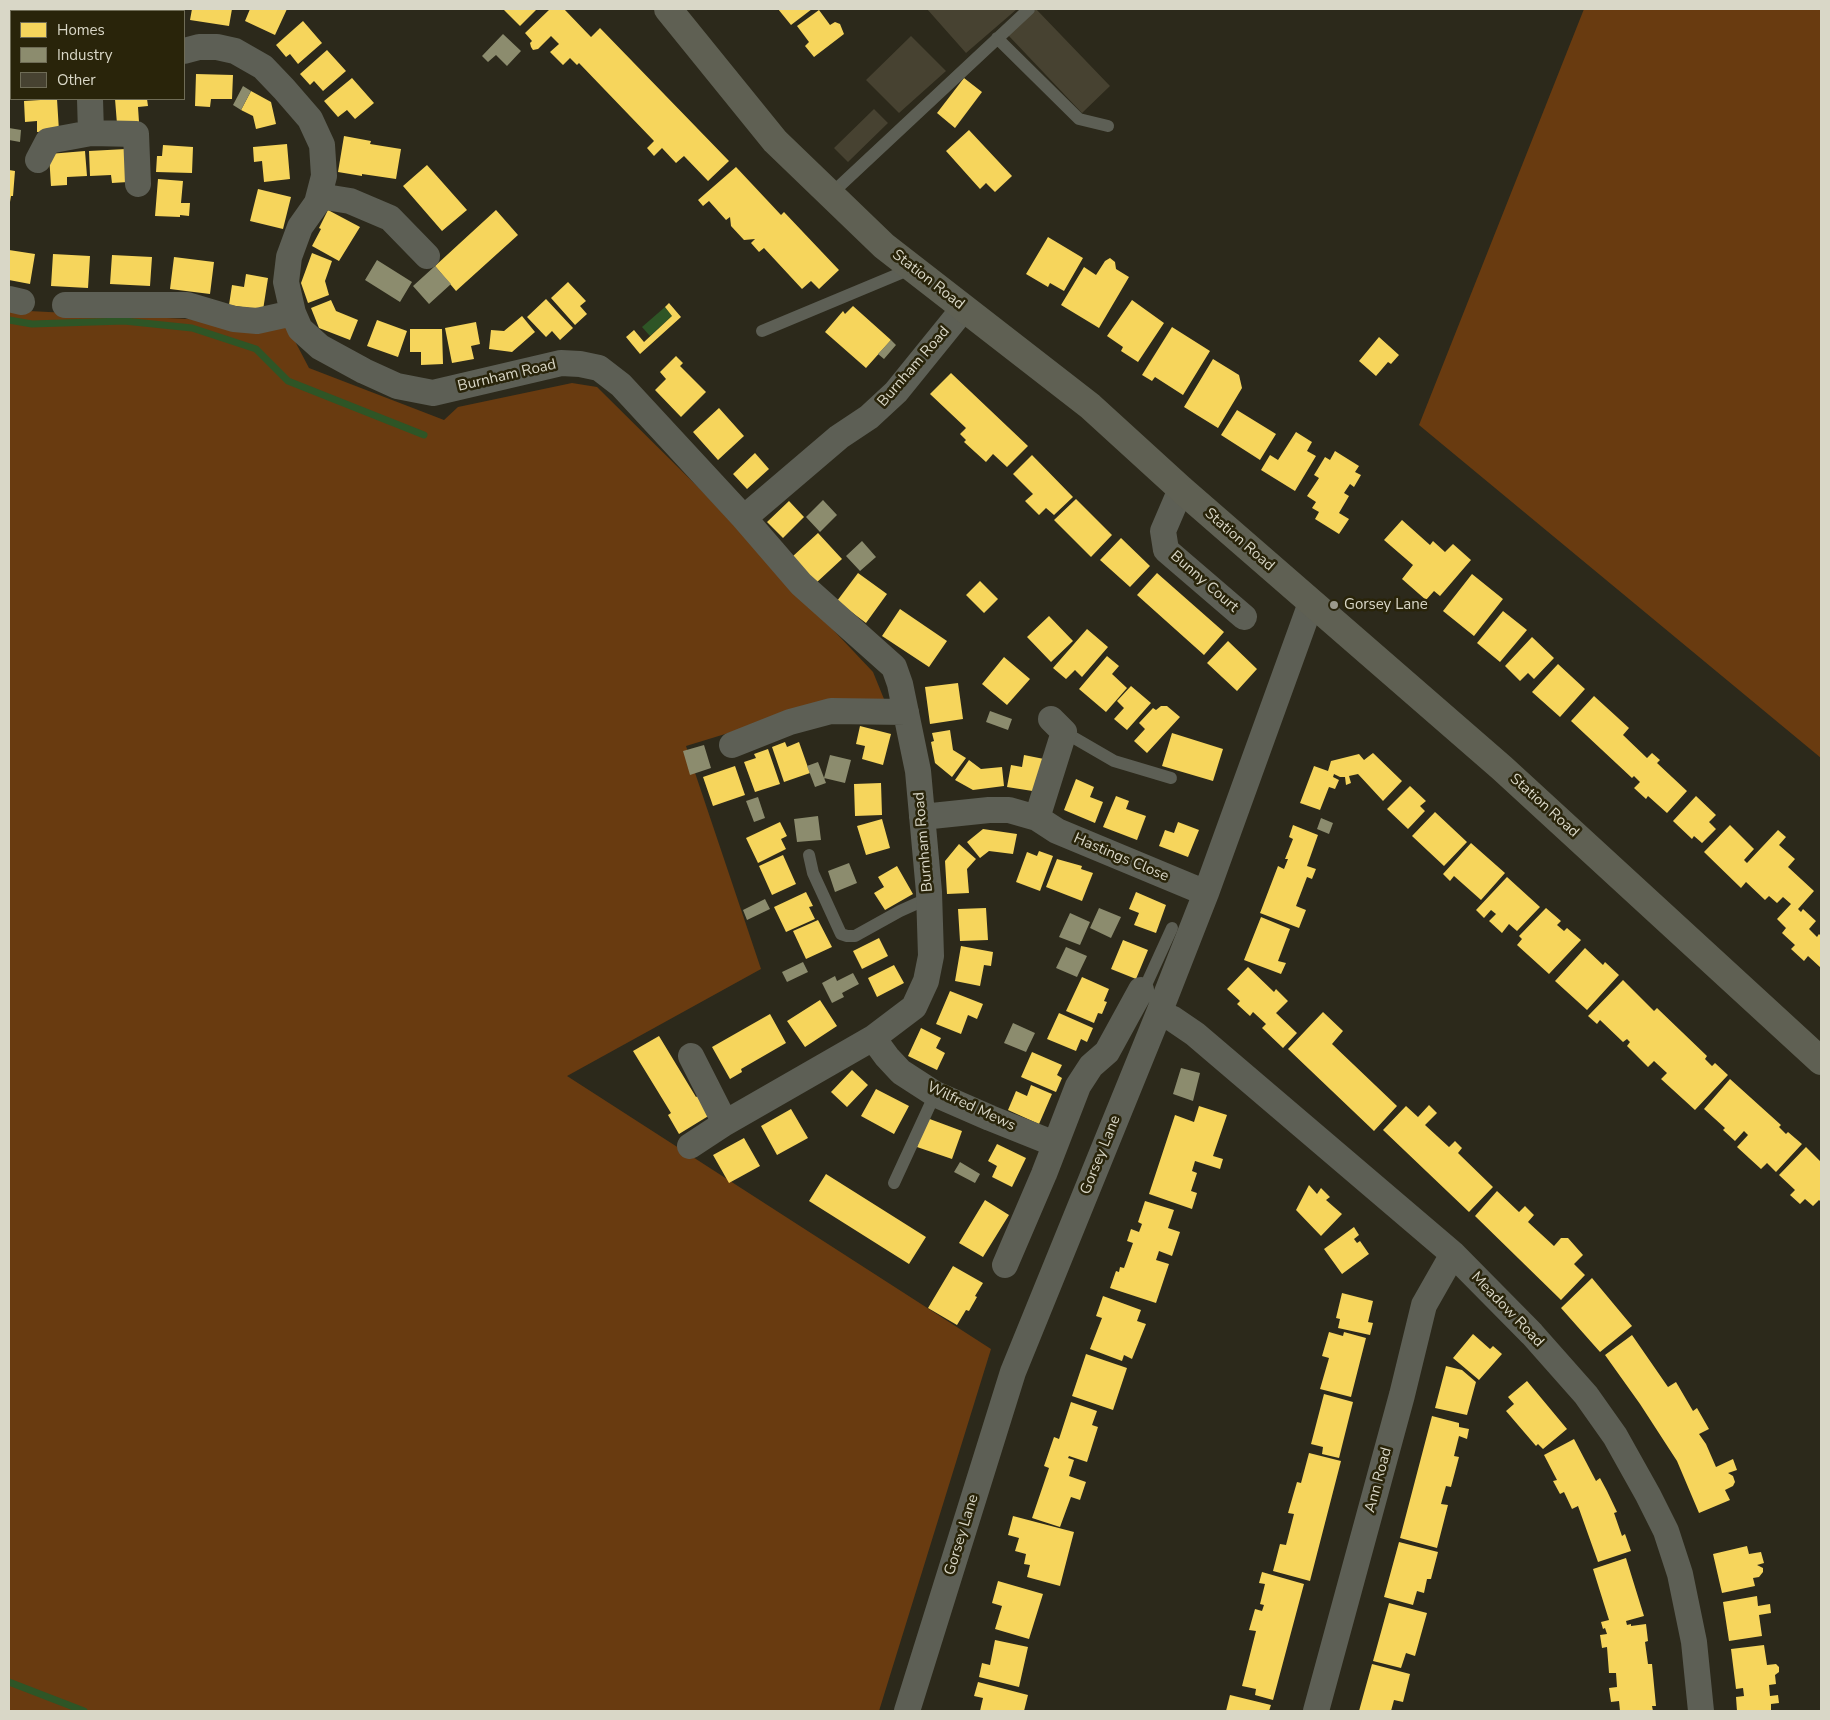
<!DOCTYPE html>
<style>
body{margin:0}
#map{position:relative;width:1830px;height:1720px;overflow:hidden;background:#2c291b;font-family:"Nunito Sans",sans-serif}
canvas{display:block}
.frame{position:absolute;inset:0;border:10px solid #d9d7c7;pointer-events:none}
.legend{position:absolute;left:10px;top:10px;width:175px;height:90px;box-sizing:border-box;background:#29240a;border:1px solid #6f6c56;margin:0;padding:6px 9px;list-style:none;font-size:15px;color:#d9d7c7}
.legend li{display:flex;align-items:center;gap:10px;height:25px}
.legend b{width:25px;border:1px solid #6f6c56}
</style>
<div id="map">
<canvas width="1830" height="1720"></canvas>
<div class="frame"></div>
<ul class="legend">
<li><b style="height:14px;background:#f6d55c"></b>Homes</li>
<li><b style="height:14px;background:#8c8c6e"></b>Industry</li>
<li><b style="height:14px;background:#474231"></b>Other</li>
</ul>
</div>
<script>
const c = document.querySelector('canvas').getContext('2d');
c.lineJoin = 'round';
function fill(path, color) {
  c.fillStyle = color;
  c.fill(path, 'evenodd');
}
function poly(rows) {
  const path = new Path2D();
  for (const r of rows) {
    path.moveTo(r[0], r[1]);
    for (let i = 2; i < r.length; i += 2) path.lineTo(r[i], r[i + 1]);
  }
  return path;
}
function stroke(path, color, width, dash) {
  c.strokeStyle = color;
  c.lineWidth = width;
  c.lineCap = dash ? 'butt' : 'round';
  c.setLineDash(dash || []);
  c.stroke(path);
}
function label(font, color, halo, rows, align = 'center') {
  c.font = font + ' "Nunito Sans",sans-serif';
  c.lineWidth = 5;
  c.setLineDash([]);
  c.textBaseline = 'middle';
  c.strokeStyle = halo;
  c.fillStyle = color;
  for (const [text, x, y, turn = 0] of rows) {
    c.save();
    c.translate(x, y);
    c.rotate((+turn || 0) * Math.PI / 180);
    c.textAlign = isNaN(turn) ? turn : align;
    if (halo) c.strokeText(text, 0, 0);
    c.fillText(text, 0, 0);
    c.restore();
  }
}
fill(poly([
 [1584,9,1821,9,1821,758,1419,425],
 [9,310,286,324,309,368,444,420,458,407,572,383,597,387,698,487,873,672,884,699,735,731,686,746,761,969,567,1076,991,1349,879,1711,9,1711]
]), '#693b10');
fill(poly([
 [665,307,672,316,650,336,642,327]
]), '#2e5526');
fill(poly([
 [134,9,173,9,173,11,134,11],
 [192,9,232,9,229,26,190,20],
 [250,9,287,9,275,35,245,21],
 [506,9,537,9,520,26,504,10],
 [550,9,564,9,591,37,600,28,729,161,708,181,684,156,676,163,662,148,654,156,647,148,654,141,579,63,577,65,570,58,563,65,550,52,559,44,551,36,538,49,533,50,531,47,530,43,532,41,525,33],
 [778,9,812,9,791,25],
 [819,10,830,25,835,22,840,24,844,34,814,57,805,46,809,42,797,26],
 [9,15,11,15,11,46,9,46],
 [303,21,322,43,298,64,290,54,286,57,276,45],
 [327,50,346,71,323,91,314,81,310,85,300,74],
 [196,74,233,75,232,99,211,99,210,107,195,106],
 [352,78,374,103,355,119,347,110,338,117,324,101],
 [964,78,982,92,955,128,937,113],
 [251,91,271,102,276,124,256,129,253,116,241,110],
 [57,99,59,131,37,132,37,121,25,122,24,101],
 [115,99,147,99,148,106,138,107,139,122,117,124],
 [969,130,1012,176,995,192,986,183,980,189,946,151],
 [344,136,371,141,370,144,401,149,396,179,362,174,362,176,338,172],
 [287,144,290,179,264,182,262,161,254,162,253,147],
 [163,145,193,147,192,173,156,172,157,156,162,156],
 [126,149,128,182,112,183,111,175,90,176,89,151],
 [85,151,87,176,67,177,67,185,51,186,49,154],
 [427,165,467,210,442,231,403,186],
 [736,167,781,215,784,212,839,270,819,289,811,281,802,289,764,248,759,252,751,243,755,239,744,240,731,226,730,217,726,220,709,201,703,206,698,200],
 [9,170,15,171,13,196,11,196,10,202],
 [158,179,183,181,181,203,190,203,189,216,180,215,180,217,155,216],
 [258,189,291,197,283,229,250,221],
 [328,210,360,227,339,261,312,246,321,229,319,228],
 [496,210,518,235,456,291,435,266],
 [1048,237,1083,258,1064,291,1050,283,1048,287,1026,274],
 [9,250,35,254,30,284,9,280],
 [312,253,332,261,325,281,329,295,308,303,301,283],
 [53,254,90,256,88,288,51,286],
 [112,255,152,257,150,286,110,284],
 [174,257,214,262,210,294,170,289],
 [1110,258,1115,262,1116,269,1129,277,1099,328,1061,305,1084,267,1096,275,1105,261],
 [246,274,268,278,263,310,229,305,232,285,244,287],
 [568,282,586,301,580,306,587,314,575,325,551,298],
 [546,299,573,328,560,340,552,331,546,337,527,317],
 [331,300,336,311,358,320,350,340,319,328,311,308],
 [1132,300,1164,323,1138,362,1121,351,1123,347,1107,336],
 [669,303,681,317,640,354,626,337,634,330,644,342,672,316,665,307],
 [853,306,891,340,866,368,825,332,843,311,845,314],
 [522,316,535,332,512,352,489,349,491,330,504,331],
 [377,320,407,331,398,357,367,346],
 [476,322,480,344,471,346,474,359,452,363,445,328],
 [1172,327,1210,351,1183,395,1155,377,1152,381,1142,375],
 [410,329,442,329,443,364,421,365,421,352,410,352],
 [1379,337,1399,355,1391,364,1388,362,1376,376,1359,361],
 [676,356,683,363,680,366,706,392,681,417,655,390,666,379,660,372],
 [1213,359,1239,375,1242,388,1218,428,1184,407],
 [951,373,1028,446,1007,467,993,454,986,462,964,442,966,440,960,434,966,428,930,394],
 [719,408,744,436,718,460,693,432],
 [1237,410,1276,434,1260,460,1221,435],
 [1296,432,1312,442,1307,451,1316,456,1295,491,1261,470,1270,455,1278,460],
 [1335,451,1359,466,1355,472,1361,475,1354,487,1350,484,1344,493,1349,496,1339,513,1349,519,1339,534,1315,519,1319,512,1312,508,1316,502,1307,496,1319,478,1314,475,1325,457,1330,460],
 [755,453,769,469,747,489,733,474],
 [1032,455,1073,497,1054,515,1046,508,1039,515,1025,501,1033,494,1013,474],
 [1076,499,1112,535,1091,557,1054,520],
 [789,501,804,517,783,538,767,522],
 [1402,520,1430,545,1433,541,1445,552,1453,544,1471,560,1440,596,1434,591,1426,600,1402,579,1413,565,1384,540],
 [818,533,842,559,816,583,792,557],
 [1121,538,1150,566,1130,587,1100,560],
 [858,573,887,594,866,623,837,601],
 [1157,573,1224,632,1204,655,1137,595],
 [1472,574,1503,599,1474,636,1443,611],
 [980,581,998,599,984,613,966,595],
 [900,609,947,641,929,667,882,636],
 [1503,611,1527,630,1500,662,1477,643],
 [1049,616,1073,641,1051,662,1027,637],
 [1087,629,1108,647,1082,677,1075,670,1066,679,1053,668],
 [1532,637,1554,658,1534,679,1528,673,1520,681,1505,666],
 [1228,641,1257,669,1237,691,1207,663],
 [1107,656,1119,666,1112,674,1127,688,1106,712,1079,689],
 [1004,657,1030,679,1007,705,982,684],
 [1558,664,1585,689,1560,717,1532,692],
 [958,683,963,719,930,724,925,687],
 [1131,686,1151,703,1127,730,1114,719,1124,708,1117,701],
 [1594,696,1629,728,1623,735,1647,758,1652,753,1660,760,1657,763,1687,791,1667,813,1648,796,1646,799,1634,788,1640,782,1634,776,1632,778,1571,721],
 [1161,706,1167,706,1180,717,1147,753,1134,741,1145,729,1139,723,1153,708,1156,710],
 [860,726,891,734,883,765,862,759,865,746,856,744],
 [950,730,953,750,966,758,952,777,935,763,931,742,934,741,932,733],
 [1172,733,1223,749,1213,781,1162,766],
 [785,742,787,747,799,742,810,773,784,782,772,747],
 [768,749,780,784,755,792,744,762,756,758,754,754],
 [1373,753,1402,781,1383,801,1358,774,1349,776,1351,783,1346,785,1345,777,1340,777,1334,774,1333,777,1339,780,1335,789,1329,787,1320,810,1300,803,1314,766,1328,771,1331,761,1359,754,1364,760],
 [1024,755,1044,759,1039,792,1007,787,1011,765,1022,767],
 [969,760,981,769,1002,767,1004,786,973,790,955,780],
 [735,766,745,795,713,806,703,777],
 [1076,779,1094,787,1090,797,1103,802,1095,823,1064,810],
 [881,783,882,815,855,816,854,784],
 [1410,786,1426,801,1420,806,1425,811,1408,829,1387,809],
 [1116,796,1129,801,1126,809,1146,816,1137,840,1103,827],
 [1696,796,1716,815,1709,822,1716,829,1702,843,1694,836,1692,839,1673,821],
 [1435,812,1467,842,1444,866,1412,836],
 [882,819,890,848,866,855,857,826],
 [780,822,787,836,781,839,786,849,758,863,746,838],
 [1178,822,1199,830,1188,857,1159,846,1165,830,1174,833],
 [1293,825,1318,835,1307,866,1316,869,1312,879,1307,877,1296,906,1306,910,1299,928,1260,913,1278,866,1284,869,1288,859,1285,859,1293,839,1289,837],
 [1730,825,1754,849,1744,860,1747,863,1778,830,1786,837,1779,845,1795,859,1788,867,1814,891,1798,909,1801,912,1803,909,1816,921,1809,929,1817,937,1819,934,1821,936,1821,968,1808,956,1804,961,1791,949,1795,945,1782,933,1786,928,1777,919,1791,904,1783,897,1777,903,1769,896,1765,900,1746,882,1741,888,1704,852],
 [983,829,1017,834,1013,854,989,851,980,858,967,842],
 [1471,843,1505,873,1481,900,1454,876,1450,881,1443,874],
 [959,844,976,859,967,869,969,893,947,894,945,861],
 [1039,851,1053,856,1040,891,1016,882,1027,852,1037,856],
 [783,855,796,884,772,895,759,866],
 [1057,859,1082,866,1081,869,1093,873,1082,901,1046,887],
 [897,866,913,894,885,910,874,893,884,887,878,877],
 [1507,877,1540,907,1517,931,1509,924,1502,933,1489,921,1496,914,1491,910,1484,918,1476,910],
 [806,892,813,906,809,907,815,919,786,932,774,907],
 [1136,892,1166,905,1156,933,1134,925,1139,913,1129,909],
 [986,908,988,940,960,941,958,909],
 [1546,908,1561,921,1557,925,1564,931,1567,928,1581,940,1549,974,1517,945,1522,939,1519,936],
 [1261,917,1290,929,1278,961,1286,963,1281,974,1244,960],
 [818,920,832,947,806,959,793,931],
 [879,938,888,956,862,969,853,951],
 [1123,940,1148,950,1136,979,1111,969],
 [961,946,993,952,991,966,984,965,980,986,955,981],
 [1585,948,1603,965,1605,962,1619,975,1587,1010,1555,981],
 [894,965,904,983,877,997,868,978],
 [1248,967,1274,992,1276,989,1288,1001,1276,1013,1297,1033,1283,1048,1262,1028,1266,1024,1253,1012,1250,1016,1237,1004,1240,1001,1227,989],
 [1082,977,1109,989,1104,1001,1107,1002,1102,1014,1098,1013,1094,1023,1066,1011],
 [1623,980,1654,1011,1657,1008,1707,1056,1705,1059,1712,1066,1715,1063,1728,1075,1695,1110,1661,1079,1667,1073,1654,1061,1648,1067,1627,1046,1630,1042,1627,1039,1623,1042,1600,1020,1597,1024,1588,1016],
 [950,991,983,1004,977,1019,968,1015,961,1034,936,1024],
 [820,1000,837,1026,805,1047,787,1021],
 [1323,1012,1343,1031,1332,1044,1397,1106,1374,1131,1288,1049],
 [1059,1013,1093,1028,1087,1042,1081,1039,1076,1051,1047,1039],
 [770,1014,786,1043,741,1069,742,1072,730,1079,712,1047],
 [921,1028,941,1038,936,1048,945,1053,937,1070,908,1056],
 [659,1036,696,1097,698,1096,710,1115,679,1134,668,1115,671,1113,633,1051],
 [1032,1052,1062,1065,1057,1075,1062,1078,1056,1092,1021,1077],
 [852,1070,868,1085,847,1107,831,1092],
 [1730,1079,1781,1125,1779,1127,1786,1134,1788,1132,1802,1144,1776,1172,1767,1163,1761,1169,1737,1147,1748,1135,1744,1131,1735,1141,1723,1130,1725,1128,1704,1109],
 [1031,1085,1052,1094,1039,1124,1008,1110,1016,1091,1027,1096],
 [876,1089,909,1106,894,1134,861,1116],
 [1429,1105,1437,1113,1425,1125,1449,1147,1455,1141,1462,1148,1458,1153,1493,1187,1469,1212,1383,1130,1406,1106,1418,1117],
 [1199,1106,1227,1115,1213,1156,1223,1159,1220,1169,1195,1161,1192,1171,1197,1173,1191,1191,1197,1193,1192,1209,1149,1194,1175,1115,1194,1122],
 [791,1109,808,1138,777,1155,761,1126],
 [927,1118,962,1131,952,1159,917,1147],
 [744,1138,760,1166,729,1183,713,1155],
 [997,1144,1026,1158,1012,1187,992,1177,997,1166,988,1161],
 [1806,1147,1821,1162,1821,1202,1819,1200,1813,1206,1805,1199,1800,1204,1790,1195,1795,1190,1779,1175],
 [826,1174,926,1237,909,1264,809,1201],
 [1309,1185,1317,1194,1321,1188,1330,1197,1326,1200,1342,1214,1321,1236,1296,1210],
 [1497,1191,1519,1212,1525,1206,1534,1215,1528,1222,1554,1246,1561,1238,1568,1238,1583,1255,1574,1264,1585,1275,1561,1300,1475,1216],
 [985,1200,1009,1215,983,1257,959,1243],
 [1145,1201,1174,1210,1168,1228,1180,1232,1172,1256,1159,1251,1156,1260,1169,1264,1156,1303,1110,1288,1116,1271,1119,1272,1120,1267,1124,1268,1133,1243,1127,1241,1131,1229,1139,1232,1142,1224,1138,1222],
 [1354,1227,1359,1235,1354,1239,1357,1243,1360,1241,1369,1254,1342,1274,1324,1249],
 [953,1266,983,1283,975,1296,977,1297,969,1311,966,1310,957,1325,928,1308],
 [1592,1278,1632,1326,1600,1352,1561,1308],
 [1342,1293,1373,1301,1368,1322,1373,1323,1370,1335,1338,1328,1340,1319,1336,1318],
 [1103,1296,1141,1310,1137,1321,1146,1324,1132,1359,1124,1355,1122,1361,1090,1349,1102,1318,1096,1316],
 [1329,1332,1343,1336,1344,1332,1366,1338,1351,1397,1320,1389,1329,1358,1322,1356],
 [1473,1334,1490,1349,1493,1346,1502,1354,1479,1380,1453,1358],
 [1632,1335,1668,1387,1676,1382,1693,1411,1697,1408,1709,1429,1699,1434,1706,1444,1716,1467,1733,1459,1737,1470,1728,1473,1733,1476,1735,1482,1733,1486,1725,1490,1730,1500,1699,1513,1677,1461,1640,1404,1605,1355],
 [1086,1354,1127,1368,1113,1410,1072,1396],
 [1446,1366,1462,1370,1476,1382,1467,1415,1435,1408],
 [1527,1381,1567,1429,1543,1449,1538,1444,1536,1446,1506,1411,1514,1404,1508,1397],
 [1324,1394,1353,1402,1339,1458,1322,1454,1323,1447,1311,1444],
 [1071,1402,1097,1411,1092,1425,1098,1427,1087,1462,1069,1456,1068,1458,1074,1460,1069,1476,1086,1482,1080,1500,1071,1497,1060,1527,1032,1518,1049,1468,1044,1466,1054,1437,1059,1439],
 [1432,1416,1459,1423,1459,1427,1469,1429,1467,1439,1459,1436,1454,1456,1459,1457,1451,1487,1446,1486,1441,1504,1448,1505,1437,1548,1400,1538],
 [1574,1439,1596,1481,1600,1478,1607,1491,1617,1512,1614,1513,1622,1536,1625,1534,1631,1551,1598,1562,1578,1506,1572,1509,1564,1492,1560,1494,1553,1481,1557,1480,1544,1455],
 [1309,1453,1341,1461,1310,1581,1273,1571,1280,1544,1286,1545,1294,1514,1288,1513,1297,1482,1301,1483],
 [1013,1516,1074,1532,1060,1586,1027,1577,1030,1565,1024,1564,1026,1554,1015,1551,1019,1538,1008,1535],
 [1399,1542,1438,1552,1431,1579,1427,1579,1424,1593,1417,1591,1413,1605,1384,1597],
 [1747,1546,1749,1554,1761,1552,1764,1563,1757,1565,1763,1568,1763,1572,1759,1577,1753,1578,1755,1586,1722,1593,1713,1554],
 [1626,1558,1644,1616,1626,1621,1627,1625,1631,1624,1631,1626,1646,1624,1648,1641,1645,1642,1648,1664,1652,1664,1656,1706,1652,1706,1653,1711,1620,1711,1619,1701,1611,1702,1609,1688,1617,1687,1616,1673,1609,1673,1607,1647,1602,1648,1600,1635,1607,1634,1605,1628,1603,1629,1601,1622,1609,1620,1593,1569],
 [1262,1572,1304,1584,1273,1700,1255,1695,1256,1689,1242,1686,1256,1631,1249,1630,1255,1609,1262,1611,1264,1605,1260,1604,1265,1584,1259,1583],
 [998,1581,1043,1594,1029,1639,995,1629,1002,1606,992,1603],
 [1757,1596,1758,1606,1770,1604,1771,1613,1759,1615,1762,1636,1729,1641,1723,1602],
 [1389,1603,1427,1613,1415,1656,1406,1653,1401,1668,1373,1661],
 [995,1640,1028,1647,1019,1687,979,1677,982,1663,990,1665],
 [1764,1645,1767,1665,1776,1664,1779,1667,1779,1672,1775,1675,1776,1684,1769,1685,1770,1696,1778,1695,1779,1703,1771,1704,1771,1711,1737,1711,1736,1697,1744,1696,1743,1688,1736,1689,1731,1649],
 [1372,1664,1410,1674,1403,1702,1394,1700,1391,1711,1359,1711],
 [978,1682,1028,1695,1024,1711,980,1711,983,1698,974,1696],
 [1230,1695,1271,1705,1269,1711,1226,1711]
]), '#f6d55c');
fill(poly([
 [503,34,521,51,507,66,496,55,488,62,482,56],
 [243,86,251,91,241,110,233,105],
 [9,128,21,130,20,142,9,140],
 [377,260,412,282,400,302,365,280],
 [435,266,451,284,429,304,413,286],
 [891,340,896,345,884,359,878,354],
 [823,500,837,515,820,532,806,517],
 [862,541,876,557,860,571,846,556],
 [990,711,1012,719,1008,730,986,722],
 [704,745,711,768,690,775,683,751],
 [830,755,851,760,845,783,824,778],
 [818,762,826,783,815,787,807,766],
 [758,797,765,818,754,822,746,801],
 [818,816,821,840,797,842,794,819],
 [1321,818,1333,823,1329,834,1317,829],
 [849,863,857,883,835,892,828,871],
 [765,899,770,909,747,920,743,910],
 [1099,908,1121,917,1111,938,1090,928],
 [1070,913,1090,922,1080,945,1059,937],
 [1066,947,1087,956,1077,977,1056,968],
 [803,962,808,972,787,982,782,972],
 [853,973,859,984,842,993,844,997,832,1003,822,983,835,976,837,981],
 [1013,1023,1035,1033,1026,1052,1004,1043],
 [1181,1068,1200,1073,1193,1101,1173,1094],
 [960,1162,980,1174,975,1183,954,1172]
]), '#8c8c6e');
stroke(poly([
 [9,320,32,324,124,321,192,328,256,349,288,381,424,435],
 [9,1682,84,1711]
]), '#2e5526', 7);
fill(poly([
 [927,9,1017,9,966,53],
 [1036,9,1110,86,1082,113,1008,35],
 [911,36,946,71,899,113,866,80],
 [874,109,888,123,848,162,834,148]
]), '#474231');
stroke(poly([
 [997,38,1079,119,1108,126],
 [831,194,1029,9],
 [762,331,913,268],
 [1064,732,1114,761,1171,778],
 [809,855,813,873,825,899,841,934,847,936,855,936,900,911,929,898],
 [1141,990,1146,985,1172,928],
 [894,1183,935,1094]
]), '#5d5f55', 12);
stroke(poly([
 [184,51,199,47,217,47,235,51,263,67,284,89,310,119,322,145,324,176,317,203,300,227,289,257,286,282,293,313,300,329,320,347,364,371,397,386,433,393,561,363,580,364,599,368,621,385,744,518,801,584,894,667,900,684,918,771,929,892,931,956,926,981,914,1007,873,1038,725,1123,690,1146],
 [9,81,11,81],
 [91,133,136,134,138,184],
 [38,160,48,141,91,133,90,99],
 [319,196,350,201,390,218,427,256],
 [9,299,22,302],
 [65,305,187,305,234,319,257,321,293,313],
 [1181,489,1163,531,1166,550,1244,617],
 [744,518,839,437,869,417,896,392,964,308],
 [732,745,790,722,831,711,906,712],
 [922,817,989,810,1009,810,1037,818,1057,831,1206,893],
 [1037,818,1064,732,1051,719],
 [1159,1013,1173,1019,1195,1034,1453,1254,1532,1334,1586,1395,1615,1436,1648,1495,1666,1531,1680,1574,1694,1642,1701,1711],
 [873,1038,887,1057,901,1072,935,1094,990,1118,1055,1144],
 [691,1056,725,1123],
 [1005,1265,1044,1174,1078,1086,1091,1066,1107,1052,1141,990],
 [907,1711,1013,1372,1159,1013,1206,893,1311,603],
 [1316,1711,1402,1395,1424,1305,1453,1254]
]), '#5d5f55', 26);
stroke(poly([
 [668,9,775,141,884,246,1090,406,1181,489,1502,768,1821,1061]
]), '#5f6053', 28);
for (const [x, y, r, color] of [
 [1334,605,5,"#9c9a8b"]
]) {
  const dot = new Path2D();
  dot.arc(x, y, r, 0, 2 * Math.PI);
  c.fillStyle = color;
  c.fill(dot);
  stroke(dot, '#29240a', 2);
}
label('15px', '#d9d7c7', '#29240a', [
 ["Station Road",928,280,38],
 ["Burnham Road",914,367,-49],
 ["Burnham Road",507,376,-13],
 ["Station Road",1239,540,41],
 ["Bunny Court",1204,582,41],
 ["Station Road",1544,806,42],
 ["Burnham Road",924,842,-95],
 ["Hastings Close",1121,858,23],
 ["Wilfred Mews",971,1107,25],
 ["Gorsey Lane",1101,1155,-68],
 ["Meadow Road",1507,1310,46],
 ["Ann Road",1379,1480,-75],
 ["Gorsey Lane",962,1535,-73]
]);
label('15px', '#d9d7c7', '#29240a', [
 ["Gorsey Lane",1344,605]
], 'left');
</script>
